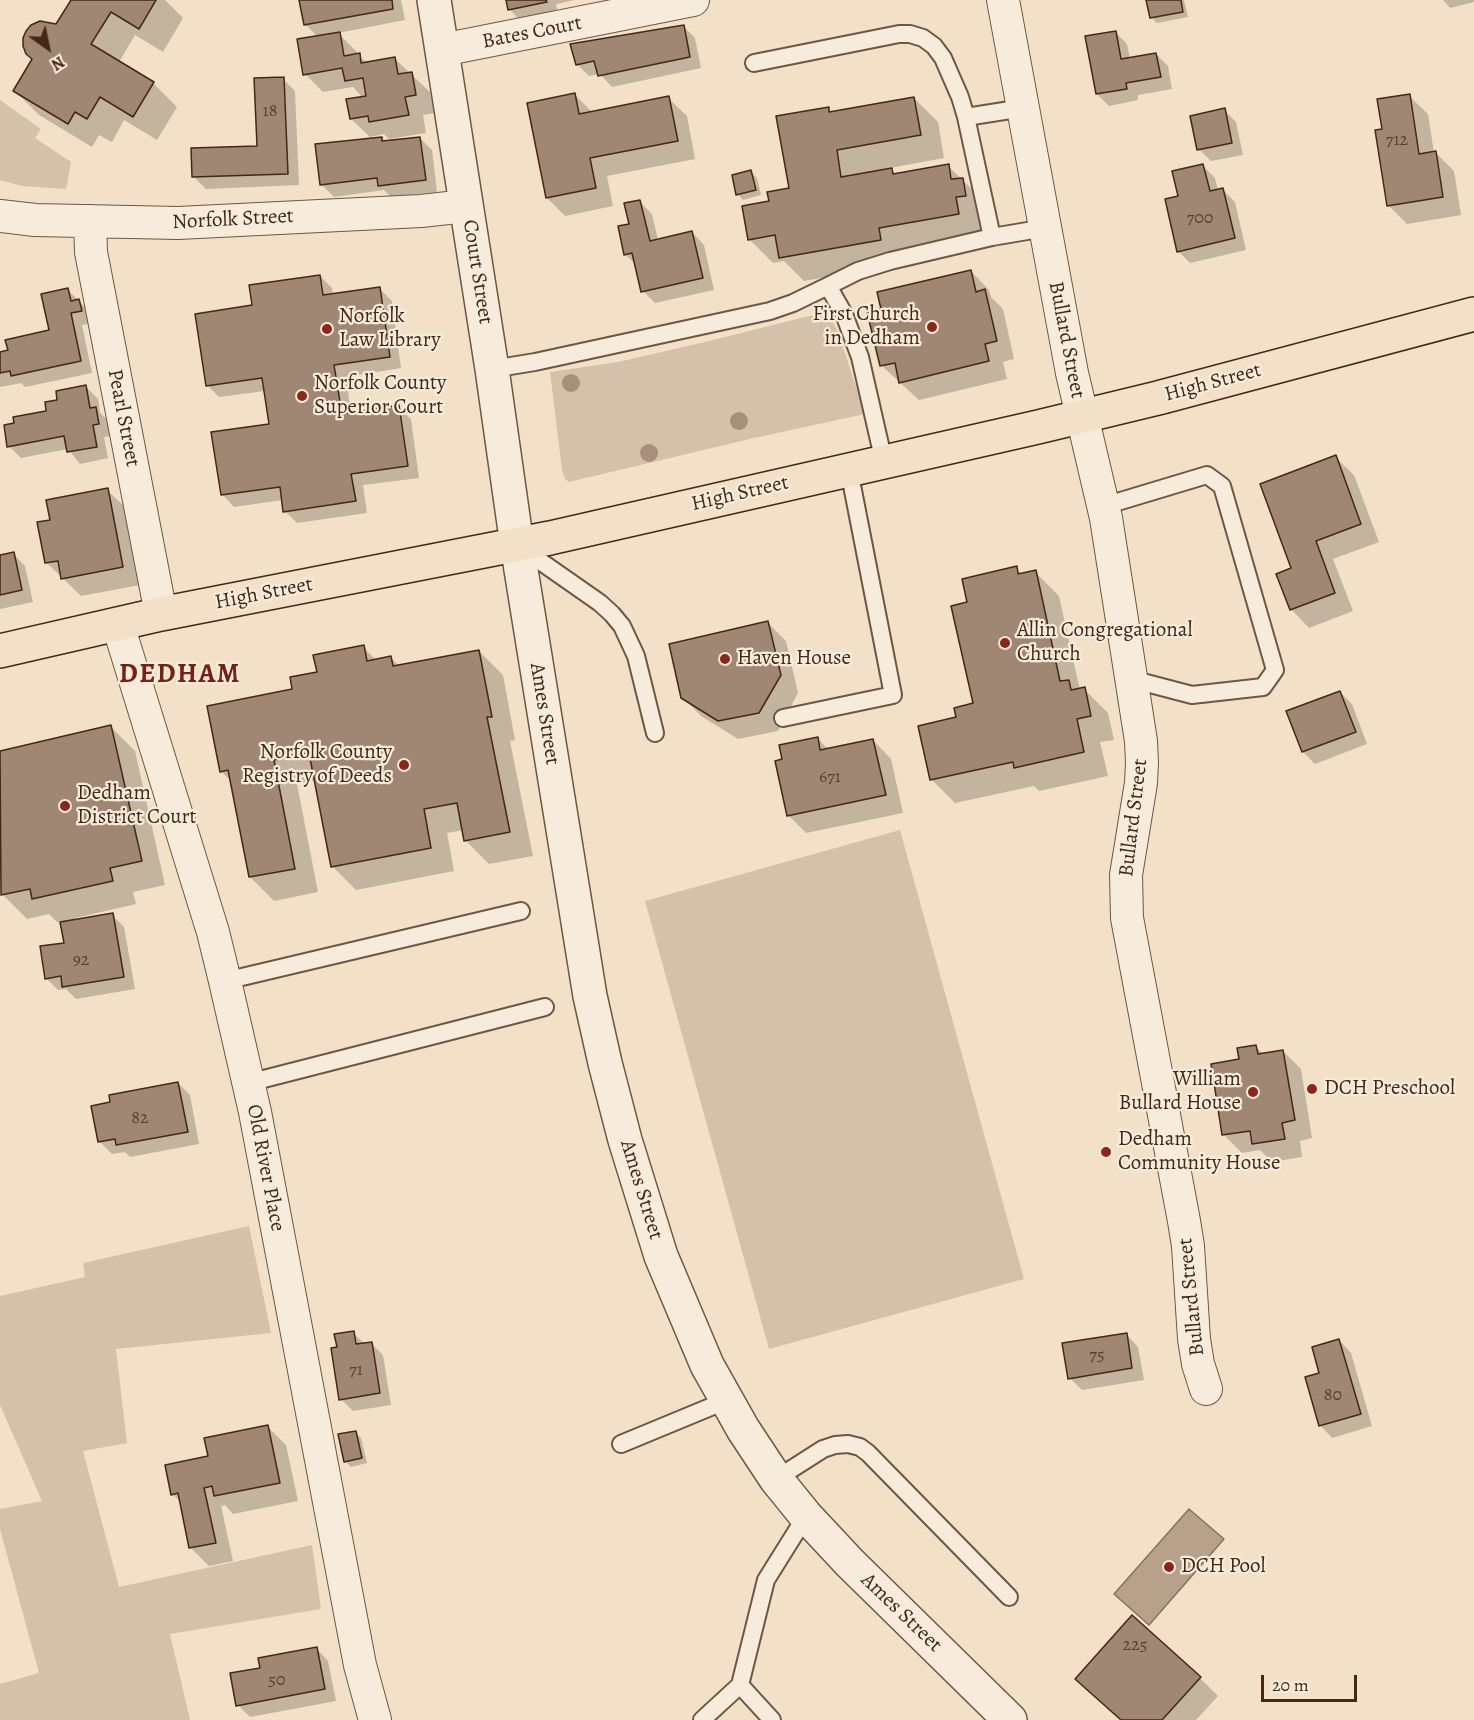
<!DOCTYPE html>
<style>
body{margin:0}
#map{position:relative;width:1474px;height:1720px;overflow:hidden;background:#f3e1c7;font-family:Alegreya,serif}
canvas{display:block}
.north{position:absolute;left:18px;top:18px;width:60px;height:60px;-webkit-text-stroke:4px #f7ecdb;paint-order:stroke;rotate:147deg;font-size:16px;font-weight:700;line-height:24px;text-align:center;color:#452617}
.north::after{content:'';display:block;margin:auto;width:21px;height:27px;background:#452617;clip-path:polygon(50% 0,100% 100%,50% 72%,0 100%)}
.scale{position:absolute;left:1261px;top:1675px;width:96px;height:27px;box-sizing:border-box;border:3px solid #452617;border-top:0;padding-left:8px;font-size:18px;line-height:21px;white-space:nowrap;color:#452617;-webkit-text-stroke:4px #f7ecdb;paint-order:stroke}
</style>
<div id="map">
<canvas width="1474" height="1720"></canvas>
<div class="north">N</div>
<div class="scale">20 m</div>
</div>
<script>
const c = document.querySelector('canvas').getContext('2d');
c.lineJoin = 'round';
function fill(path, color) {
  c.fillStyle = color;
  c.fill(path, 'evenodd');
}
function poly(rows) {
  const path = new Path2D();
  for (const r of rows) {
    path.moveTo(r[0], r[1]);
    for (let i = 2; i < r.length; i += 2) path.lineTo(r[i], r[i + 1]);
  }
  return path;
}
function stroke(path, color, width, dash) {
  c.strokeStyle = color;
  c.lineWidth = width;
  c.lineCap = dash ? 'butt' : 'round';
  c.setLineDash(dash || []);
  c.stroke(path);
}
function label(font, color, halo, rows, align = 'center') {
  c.font = font + ' Alegreya,serif';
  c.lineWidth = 4.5;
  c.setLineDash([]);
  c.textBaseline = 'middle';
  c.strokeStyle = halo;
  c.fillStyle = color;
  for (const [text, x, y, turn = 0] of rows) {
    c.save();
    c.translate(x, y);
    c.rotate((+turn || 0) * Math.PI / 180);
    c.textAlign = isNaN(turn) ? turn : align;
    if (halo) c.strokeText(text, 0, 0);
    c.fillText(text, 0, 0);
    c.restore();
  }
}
fill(poly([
 [0,100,41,129,35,138,71,162,66,189,22,186,0,180],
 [809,316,824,316,832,321,838,332,865,414,754,438,569,482,565,479,562,470,550,372,618,362,709,341],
 [900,830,1024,1279,769,1349,645,901],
 [249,1226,271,1333,116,1349,127,1443,83,1451,119,1587,312,1545,321,1609,170,1634,190,1720,0,1720,0,1684,39,1673,0,1529,0,1509,42,1501,0,1405,0,1296,85,1277,83,1263]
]), '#d5c1a9');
const water = poly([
 [1189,1509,1224,1539,1149,1625,1114,1594,1189,1509]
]);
fill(water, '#b8a18b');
stroke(water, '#8a705d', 1.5);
fill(poly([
 [72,0,165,0,183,18,163,52,135,35,119,62,153,83,177,107,157,140,124,120,112,142,99,135,92,147,39,115,15,91],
 [301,0,401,0,405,20,338,33,357,52,358,55,367,63,394,58,430,92,434,113,423,115,426,133,389,139,384,134,370,137,351,119,363,98,353,87,323,92,305,74,318,37,305,24],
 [507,0,575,0,556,4,558,14,521,21,509,9],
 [1148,0,1184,0,1188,17,1157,23,1151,17],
 [1443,0,1474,0,1474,2,1450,8],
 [683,26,695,38,701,68,612,87,600,74,589,76,577,64],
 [1115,32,1127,44,1130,59,1156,54,1168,66,1172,89,1138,95,1138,100,1109,106,1097,94],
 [283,79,295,91,299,185,206,189,194,177,258,147],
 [575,95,593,113,668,98,687,116,695,159,607,176,613,206,565,216,547,198],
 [1409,96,1428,114,1434,153,1436,153,1454,171,1461,215,1407,224,1389,206,1384,130],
 [914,98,938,122,944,158,890,168,896,175,948,166,986,203,989,219,979,221,982,237,904,263,804,281,784,261,773,263,749,239,771,202,790,189,828,108,832,113],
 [1224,110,1236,122,1243,155,1211,161,1199,149],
 [382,138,386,142,420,138,432,150,437,192,391,197,384,190,334,197,321,184],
 [1203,166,1215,178,1218,191,1223,190,1235,202,1246,250,1190,263,1178,251,1180,197],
 [751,172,757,178,761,195,743,200,738,194],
 [640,202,652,214,658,240,692,232,704,245,714,290,655,303,643,291,637,266,625,254,631,225],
 [971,271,989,290,991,297,1003,309,1014,359,1003,362,1007,379,919,400,881,365,883,310],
 [320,276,332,288,333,295,380,289,392,301,401,368,346,377,351,414,398,407,411,419,419,478,363,485,367,513,297,523,285,511,283,500,234,507,222,494,270,425,265,391,219,397,207,385,254,307],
 [68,290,91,313,93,323,82,325,92,373,25,387,21,383,0,387,0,353,9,351,50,332],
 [86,387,98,399,100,413,108,420,111,436,104,437,108,458,80,464,68,449,21,458,9,446,48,412,59,401],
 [1335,457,1354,475,1379,542,1333,559,1353,611,1309,628,1291,609,1293,569],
 [107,490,126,508,140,585,81,596,47,563,52,521],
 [13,554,25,566,33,602,0,609,0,557],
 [1016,568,1022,574,1035,572,1059,596,1080,690,1084,689,1108,713,1114,740,1100,742,1108,776,1039,791,1034,786,955,803,931,779,958,718,975,704,969,603],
 [768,623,786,641,798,693,778,731,738,739,701,716,683,697],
 [363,647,377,661,391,658,399,666,479,651,503,675,515,740,510,741,533,856,489,864,465,840,463,830,447,833,454,871,356,890,332,866,316,780,297,784,318,892,274,901,250,877,231,781,221,771,294,690,318,673],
 [1340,692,1352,704,1367,744,1315,764,1303,752],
 [111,727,135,751,165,885,133,892,136,904,75,918,75,921,112,915,124,927,135,989,76,999,66,989,58,990,46,978,66,944,62,921,57,922,49,914,27,919,3,895,0,883,0,752],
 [817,738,829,750,873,740,891,759,903,813,806,833,788,815,784,760],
 [1256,1047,1263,1054,1283,1051,1301,1069,1312,1138,1300,1141,1302,1157,1272,1162,1260,1150,1242,1153,1223,1134,1241,1061],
 [178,1083,190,1095,199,1144,130,1157,125,1152,112,1154,100,1142,93,1107],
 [353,1333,365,1344,371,1343,383,1355,391,1405,353,1411,341,1399],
 [1126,1334,1138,1347,1144,1380,1082,1390,1070,1378],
 [1339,1340,1351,1353,1372,1426,1332,1438,1320,1425,1321,1374],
 [268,1427,286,1445,298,1501,233,1514,225,1505,221,1506,233,1561,209,1566,191,1548,182,1503,172,1494,209,1458],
 [355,1432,361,1438,367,1463,351,1467,345,1461],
 [316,1648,328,1661,336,1701,250,1717,238,1705,261,1669],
 [1200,1678,1218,1696,1196,1720,1121,1720]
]), '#0003');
const building = poly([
 [71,0,156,0,139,29,111,12,91,44,154,82,133,117,100,97,87,119,75,112,68,124,13,91,32,59,26,54,23,46,23,38,26,31,31,25,40,21,56,24,71,0],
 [299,0,392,0,393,9,304,25,299,0],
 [506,0,546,0,547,2,508,10,506,0],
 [1146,0,1181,0,1183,12,1150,18,1146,0],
 [684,25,690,57,598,76,594,61,576,65,570,44,684,25],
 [1116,31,1121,59,1156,53,1161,77,1126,83,1127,89,1096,94,1085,36,1116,31],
 [340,32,344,56,360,53,361,63,395,57,398,74,412,72,416,95,405,97,409,115,369,122,368,116,350,119,346,99,366,96,363,78,345,81,342,68,303,75,297,39,340,32],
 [284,77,288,174,192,177,191,148,257,146,254,78,284,77],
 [575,93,579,114,669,96,678,141,590,158,596,188,546,198,527,103,575,93],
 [1410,94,1419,154,1436,151,1443,197,1387,206,1375,130,1382,129,1377,99,1410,94],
 [914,97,921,135,837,150,841,177,892,168,893,174,949,164,951,179,963,178,966,196,956,197,959,214,879,228,881,240,779,258,775,235,748,240,742,206,769,201,767,192,789,188,776,116,829,107,829,112,914,97],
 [1225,108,1232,143,1197,150,1190,116,1225,108],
 [382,137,382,141,420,137,426,180,378,186,377,178,320,185,315,144,382,137],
 [1203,164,1210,191,1223,188,1235,238,1177,252,1165,199,1178,196,1172,171,1203,164],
 [751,170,756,190,736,195,732,175,751,170],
 [640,200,650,241,692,231,703,278,641,292,632,253,624,255,618,226,629,224,624,203,640,200],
 [971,270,976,292,985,289,997,341,985,344,989,361,899,383,895,363,880,366,867,312,881,309,877,292,971,270],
 [320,275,323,295,380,287,390,357,334,365,342,414,399,405,408,466,351,474,356,501,283,512,280,487,221,495,211,432,269,424,262,378,206,386,195,314,252,305,249,285,320,275],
 [68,288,71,301,79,299,82,311,71,313,81,361,11,376,10,371,0,373,0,352,8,350,5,340,49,330,41,294,68,288],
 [86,385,90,408,96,407,99,424,93,425,97,447,67,452,64,436,7,447,4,425,14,423,13,417,46,411,45,402,57,400,56,391,86,385],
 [1336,455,1361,524,1316,541,1335,593,1290,610,1276,574,1291,568,1260,484,1336,455],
 [108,488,123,567,61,579,58,561,45,563,37,522,50,520,46,500,108,488],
 [14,552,22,590,0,595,0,555,14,552],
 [1017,566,1018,574,1036,570,1060,681,1069,680,1071,690,1085,687,1091,716,1077,719,1084,752,1014,768,1013,762,930,780,918,726,956,717,954,708,973,703,951,606,967,602,962,579,1017,566],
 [768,621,781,675,759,713,718,721,681,698,669,644,768,621],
 [364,645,367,661,391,656,393,666,479,650,492,717,487,717,510,832,464,841,457,803,424,809,431,848,331,867,309,753,274,760,295,869,249,877,228,770,220,772,207,706,292,689,290,677,317,672,313,655,364,645],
 [1340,691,1356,732,1302,752,1286,711,1340,691],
 [111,725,142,861,110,868,113,881,32,899,30,889,1,895,0,751,111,725],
 [818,737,820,750,873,739,886,795,787,816,775,761,782,759,779,745,818,737],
 [113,913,124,977,62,987,61,976,45,979,40,946,64,943,60,922,113,913],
 [1256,1045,1258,1054,1283,1050,1295,1120,1282,1123,1285,1139,1252,1144,1250,1131,1222,1135,1211,1064,1239,1059,1237,1048,1256,1045],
 [178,1082,188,1132,116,1145,115,1139,98,1142,91,1106,110,1102,109,1095,178,1082],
 [354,1331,356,1344,372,1342,380,1393,339,1400,331,1348,337,1347,334,1334,354,1331],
 [1127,1333,1132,1368,1068,1379,1062,1343,1127,1333],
 [1339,1339,1361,1414,1319,1426,1305,1377,1319,1373,1312,1347,1339,1339],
 [268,1425,280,1483,214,1496,212,1486,204,1488,216,1543,189,1548,178,1493,171,1495,165,1465,208,1456,204,1438,268,1425],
 [356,1431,362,1458,344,1462,338,1434,356,1431],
 [1132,1615,1201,1677,1162,1720,1121,1720,1075,1679,1132,1615],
 [317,1647,325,1689,236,1706,230,1673,260,1668,258,1658,317,1647]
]);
fill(building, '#9f8773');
stroke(building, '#452617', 1.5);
const service = poly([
 [754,63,899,34,910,34,923,38,934,46,943,58,960,97,966,117,992,237],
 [966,117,1023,108],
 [492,369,535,362,770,311,793,303,828,286],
 [884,462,860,357,844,314,828,286,858,271,890,261,992,237,1045,228],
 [1104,506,1207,475,1222,486,1275,670,1263,687,1192,695,1131,679],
 [517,545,600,603,612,614,622,626,636,656,655,733],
 [783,718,893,695,849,470],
 [225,981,521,911],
 [248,1083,545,1007],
 [621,1444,725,1401],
 [776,1479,823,1449,835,1445,848,1444,860,1447,868,1453,1009,1597],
 [740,1685,772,1720],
 [702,1720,740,1685,766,1580,806,1516]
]);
const minor = poly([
 [1003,0,1072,373,1106,518,1141,741,1142,763,1141,783,1126,875,1127,918,1184,1221,1188,1246,1194,1339,1198,1364,1206,1389],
 [442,50,693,0],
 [0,216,35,220,178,223,421,211,466,206],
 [90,221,91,252,161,614],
 [118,625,213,932,225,981,255,1112,360,1665,375,1720]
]);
const tertiary = poly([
 [434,0,492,369,517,545,590,996,605,1063,625,1140,661,1256,707,1365,743,1429,776,1479,806,1516,850,1563,1010,1720]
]);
const primary = poly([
 [0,651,161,614,550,538,1038,427,1158,398,1474,314]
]);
stroke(service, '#705543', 20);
stroke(minor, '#705543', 34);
stroke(tertiary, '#705543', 36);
stroke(primary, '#452617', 36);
stroke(service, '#f7ecdb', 16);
stroke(minor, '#f7ecdb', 32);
stroke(tertiary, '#f7ecdb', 33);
stroke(primary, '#f3e1c7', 33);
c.fillStyle = '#a7907b';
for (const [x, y] of [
 [571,383],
 [739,421],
 [649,453]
]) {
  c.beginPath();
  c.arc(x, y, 9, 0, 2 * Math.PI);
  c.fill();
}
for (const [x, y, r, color] of [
 [932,327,6,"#8f2418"],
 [327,329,6,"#8f2418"],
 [302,396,6,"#8f2418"],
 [1005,643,6,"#8f2418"],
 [725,659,6,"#8f2418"],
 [404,765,6,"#8f2418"],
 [65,806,6,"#8f2418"],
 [1312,1089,6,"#8f2418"],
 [1253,1092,6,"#8f2418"],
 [1106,1152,6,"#8f2418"],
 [1169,1567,6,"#8f2418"]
]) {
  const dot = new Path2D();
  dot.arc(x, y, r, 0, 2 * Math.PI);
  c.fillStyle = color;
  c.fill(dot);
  stroke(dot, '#f7ecdb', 2);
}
label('18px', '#5c3e2e', null, [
 ["18",270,112],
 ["712",1397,141],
 ["700",1200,219],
 ["671",830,778],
 ["92",81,961],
 ["82",140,1119],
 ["75",1097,1356],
 ["71",356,1371],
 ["80",1333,1396],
 ["225",1135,1646],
 ["50",277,1681]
]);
label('21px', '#452617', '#f7ecdb', [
 ["Bates Court",532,33,-11],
 ["Norfolk Street",233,220,-3],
 ["Court Street",477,272,81],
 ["Bullard Street",1066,340,79],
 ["High Street",1213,383,-15],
 ["Pearl Street",123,418,79],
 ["High Street",740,494,-13],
 ["High Street",264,594,-11],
 ["Ames Street",544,714,81],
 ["Bullard Street",1134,818,-83],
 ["Old River Place",265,1168,79],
 ["Ames Street",641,1190,73],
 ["Bullard Street",1192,1297,-96],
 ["Ames Street",901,1613,44]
]);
label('21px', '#452617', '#f7ecdb', [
 ["First Church",920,315,"right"],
 ["in Dedham",920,339,"right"],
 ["Norfolk",339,317],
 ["Law Library",339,341],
 ["Norfolk County",314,384],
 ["Superior Court",314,408],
 ["Allin Congregational",1017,631],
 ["Church",1017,655],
 ["Haven House",737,659],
 ["Norfolk County",392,753,"right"],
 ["Registry of Deeds",392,777,"right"],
 ["Dedham",77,794],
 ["District Court",77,818],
 ["William",1241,1080,"right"],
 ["Bullard House",1241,1104,"right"],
 ["DCH Preschool",1324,1089],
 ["Dedham",1118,1140],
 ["Community House",1118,1164],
 ["DCH Pool",1181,1567]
], 'left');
c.letterSpacing = '1.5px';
label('bold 27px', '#7a1f14', '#f7ecdb', [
 ["DEDHAM",180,675]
]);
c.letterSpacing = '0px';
</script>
